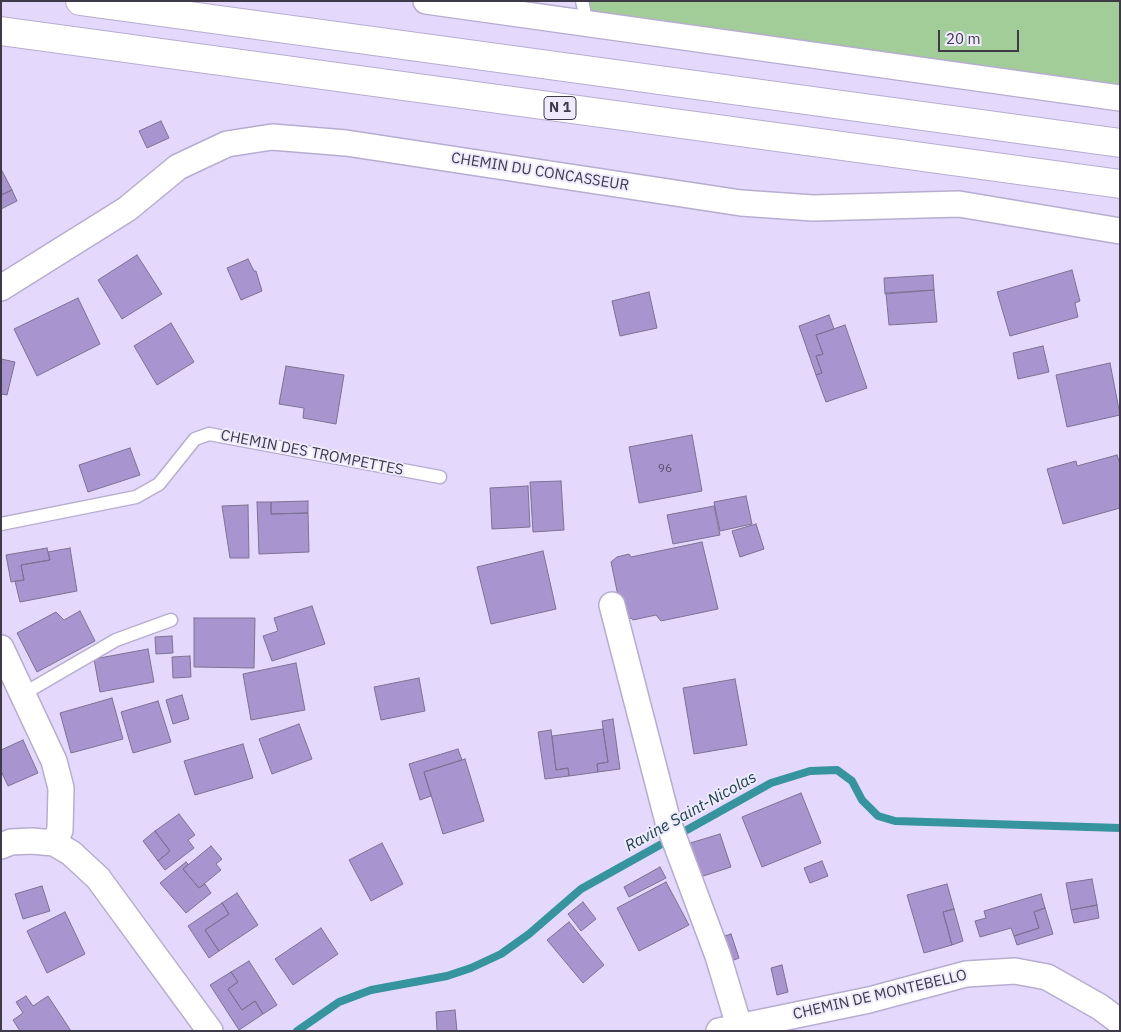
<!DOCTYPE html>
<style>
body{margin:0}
#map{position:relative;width:1121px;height:1032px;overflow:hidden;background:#e4d9fc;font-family:"IBM Plex Sans",sans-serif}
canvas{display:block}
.frame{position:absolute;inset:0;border:2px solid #3e3a48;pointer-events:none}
.scale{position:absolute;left:938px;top:30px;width:81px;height:22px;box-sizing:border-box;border:2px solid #3e3a48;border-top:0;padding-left:6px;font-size:15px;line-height:18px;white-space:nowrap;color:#3e3a48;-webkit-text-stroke:4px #efe9fe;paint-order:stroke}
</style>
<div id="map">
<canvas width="1121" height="1032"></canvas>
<div class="frame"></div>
<div class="scale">20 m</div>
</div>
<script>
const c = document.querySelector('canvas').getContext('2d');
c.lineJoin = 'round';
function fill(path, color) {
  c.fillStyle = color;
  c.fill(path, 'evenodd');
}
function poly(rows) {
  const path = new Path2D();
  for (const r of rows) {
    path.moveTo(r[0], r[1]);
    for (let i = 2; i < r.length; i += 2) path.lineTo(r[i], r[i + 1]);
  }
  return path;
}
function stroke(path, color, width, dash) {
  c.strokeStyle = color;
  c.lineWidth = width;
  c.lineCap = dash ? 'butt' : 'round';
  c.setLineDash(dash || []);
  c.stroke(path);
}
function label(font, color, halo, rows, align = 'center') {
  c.font = font + ' "IBM Plex Sans",sans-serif';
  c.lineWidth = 4;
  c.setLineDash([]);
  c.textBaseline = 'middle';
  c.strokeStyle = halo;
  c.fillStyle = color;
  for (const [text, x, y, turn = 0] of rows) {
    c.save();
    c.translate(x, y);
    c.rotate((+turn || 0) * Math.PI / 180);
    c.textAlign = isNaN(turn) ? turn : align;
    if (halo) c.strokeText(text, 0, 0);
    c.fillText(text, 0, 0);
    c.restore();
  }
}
fill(poly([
 [582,1,1120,1,1120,98,587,23]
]), '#a2cc98');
stroke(poly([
 [297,1031,339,1002,371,990,447,976,471,968,501,954,529,934,581,889,771,783,810,771,837,770,852,781,862,800,878,816,895,821,1120,828]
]), '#36949e', 8);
const building = poly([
 [161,121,169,138,147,148,139,131,161,121],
 [1,169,12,190,1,195,1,169],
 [12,190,17,201,1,209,1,195,12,190],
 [137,255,162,294,122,319,98,280,137,255],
 [248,259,254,271,256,271,262,291,241,300,227,268,248,259],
 [1072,270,1080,301,1075,303,1078,317,1010,336,997,292,1072,270],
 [933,275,934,290,885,294,884,278,933,275],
 [934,290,937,322,889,325,886,293,934,290],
 [649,292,657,328,620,336,612,301,649,292],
 [78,298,100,344,37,376,14,329,78,298],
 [829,315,834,329,816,335,823,354,816,356,822,373,816,375,799,326,829,315],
 [171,323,194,362,157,385,134,346,171,323],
 [845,325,867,388,826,402,816,375,822,373,816,356,823,354,816,335,845,325],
 [1043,346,1049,372,1018,379,1013,353,1043,346],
 [1,359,15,362,7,395,1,394,1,359],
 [1110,363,1120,415,1067,427,1056,375,1110,363],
 [286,366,344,375,336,424,303,418,304,408,279,404,286,366],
 [692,435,702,491,639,503,629,447,692,435],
 [130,448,140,475,88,492,79,465,130,448],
 [1117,455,1120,464,1120,508,1063,524,1047,469,1076,461,1077,466,1117,455],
 [561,481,564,530,533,532,530,482,561,481],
 [528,486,530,527,492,529,490,488,528,486],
 [746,496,752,524,720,531,714,502,746,496],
 [308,501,308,513,271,514,271,502,308,501],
 [257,502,271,502,271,514,308,513,309,552,259,554,257,502],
 [248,505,249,558,230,558,222,506,248,505],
 [714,506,720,535,673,544,667,515,714,506],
 [756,524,764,549,740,557,732,531,756,524],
 [702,542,718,609,661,621,656,615,633,620,631,618,623,620,611,562,617,557,629,554,631,557,702,542],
 [47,548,50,560,21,565,24,580,11,582,6,555,47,548],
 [70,548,77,591,20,602,15,581,24,580,21,565,50,560,48,552,70,548],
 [543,551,556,609,491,624,477,567,543,551],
 [312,606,325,644,272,661,263,636,278,631,274,618,312,606],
 [80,611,95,641,37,672,17,633,56,612,64,620,80,611],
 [194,618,255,618,254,668,194,667,194,618],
 [172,636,173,653,156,654,155,637,172,636],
 [148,649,154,682,100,692,94,659,148,649],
 [190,656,191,677,173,678,172,657,190,656],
 [296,663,305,710,251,720,243,674,296,663],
 [419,678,425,711,381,720,374,687,419,678],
 [735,679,747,745,694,754,683,688,735,679],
 [182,695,189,719,173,724,166,700,182,695],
 [112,698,123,739,71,753,60,713,112,698],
 [158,701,171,742,133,753,121,712,158,701],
 [613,719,620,769,598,772,597,764,608,762,602,721,613,719],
 [299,724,312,759,272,774,259,739,299,724],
 [603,729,608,762,597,764,598,772,569,776,568,768,556,770,552,736,603,729],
 [551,730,556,770,568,768,569,776,545,779,538,732,551,730],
 [23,740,38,773,8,786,1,771,1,750,23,740],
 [243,744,253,778,195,795,184,761,243,744],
 [458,749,462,760,424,772,431,796,420,800,409,764,458,749],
 [465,759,484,821,443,834,424,772,465,759],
 [801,793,821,843,762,867,742,817,801,793],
 [179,814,195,835,188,840,194,848,165,870,158,861,170,851,155,831,179,814],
 [155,831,170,851,158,861,143,841,155,831],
 [720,834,731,867,697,878,687,844,720,834],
 [382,843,403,884,371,901,349,860,382,843],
 [211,846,222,859,216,864,221,870,199,888,183,869,211,846],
 [822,861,828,876,810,883,804,868,822,861],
 [186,862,188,864,183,869,199,888,205,884,211,893,186,913,160,883,186,862],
 [660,867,666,878,629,897,624,887,660,867],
 [1092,879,1097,905,1071,910,1066,883,1092,879],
 [666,882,689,925,639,951,617,908,666,882],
 [947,884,954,909,943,912,952,945,924,953,907,895,947,884],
 [42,886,50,911,23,919,15,894,42,886],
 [237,893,258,925,219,951,205,930,229,914,222,903,237,893],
 [1041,894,1045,908,1034,912,1039,928,1014,936,1011,928,980,937,975,921,986,918,984,911,1041,894],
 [583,902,596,919,581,931,568,914,583,902],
 [222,903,229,914,205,930,219,951,209,958,188,926,222,903],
 [1097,905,1099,918,1074,923,1071,910,1097,905],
 [1045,908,1053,934,1017,945,1014,936,1039,928,1034,912,1045,908],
 [954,909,963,941,952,945,943,912,954,909],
 [65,912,85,954,47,973,27,931,65,912],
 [569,922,604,965,583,983,547,940,569,922],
 [321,928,338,954,293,985,275,959,321,928],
 [731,934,739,958,729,962,721,937,731,934],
 [249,961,277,1005,263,1014,255,1001,242,1010,228,989,238,982,231,972,249,961],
 [782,965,788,992,777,995,771,968,782,965],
 [231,972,238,982,228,989,242,1010,255,1001,263,1014,239,1030,210,985,231,972],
 [26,996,33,1006,48,996,71,1031,20,1031,13,1020,23,1013,16,1002,26,996],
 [455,1010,457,1031,437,1031,436,1012,455,1010]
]);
fill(building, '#a894cf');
stroke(building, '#7c7292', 1);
const lane = poly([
 [582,1,587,23],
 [1,524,136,497,159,484,195,439,209,434,440,477],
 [23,694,116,640,171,620]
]);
const street = poly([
 [426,1,1120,98],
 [1,288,127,209,178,167,227,144,272,137,346,143,741,203,813,208,959,204,1120,231],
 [612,605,668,822,718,956,739,1026],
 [1,648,54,761,61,788,60,830,54,843],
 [1,846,11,842,32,841,54,843,71,853,98,878,210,1031],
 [719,1031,869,1000,966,974,1015,971,1047,977,1100,1007,1120,1022]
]);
const highway = poly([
 [80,1,1120,143],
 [1,31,1120,184]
]);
stroke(lane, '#b7adcf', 15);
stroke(street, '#b7adcf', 28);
stroke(highway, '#b7adcf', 30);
stroke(lane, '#fff', 12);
stroke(street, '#fff', 25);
stroke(highway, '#fff', 28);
label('12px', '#58506a', null, [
 ["96",665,469]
]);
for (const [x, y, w] of [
 [560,108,32]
]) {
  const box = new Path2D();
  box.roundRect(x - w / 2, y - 11.5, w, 23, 4);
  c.fillStyle = '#efe9fe';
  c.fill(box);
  stroke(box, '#3e3a48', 1);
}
label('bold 14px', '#3e3a48', null, [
 ["N 1",560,108]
]);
label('15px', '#3e3a48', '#efe9fe', [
 ["CHEMIN DU CONCASSEUR",540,172,9],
 ["CHEMIN DES TROMPETTES",312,453,11],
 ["CHEMIN DE MONTEBELLO",880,995,-13]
]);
label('italic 16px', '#194348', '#efe9fe', [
 ["Ravine Saint-Nicolas",691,812,-29]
]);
</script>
